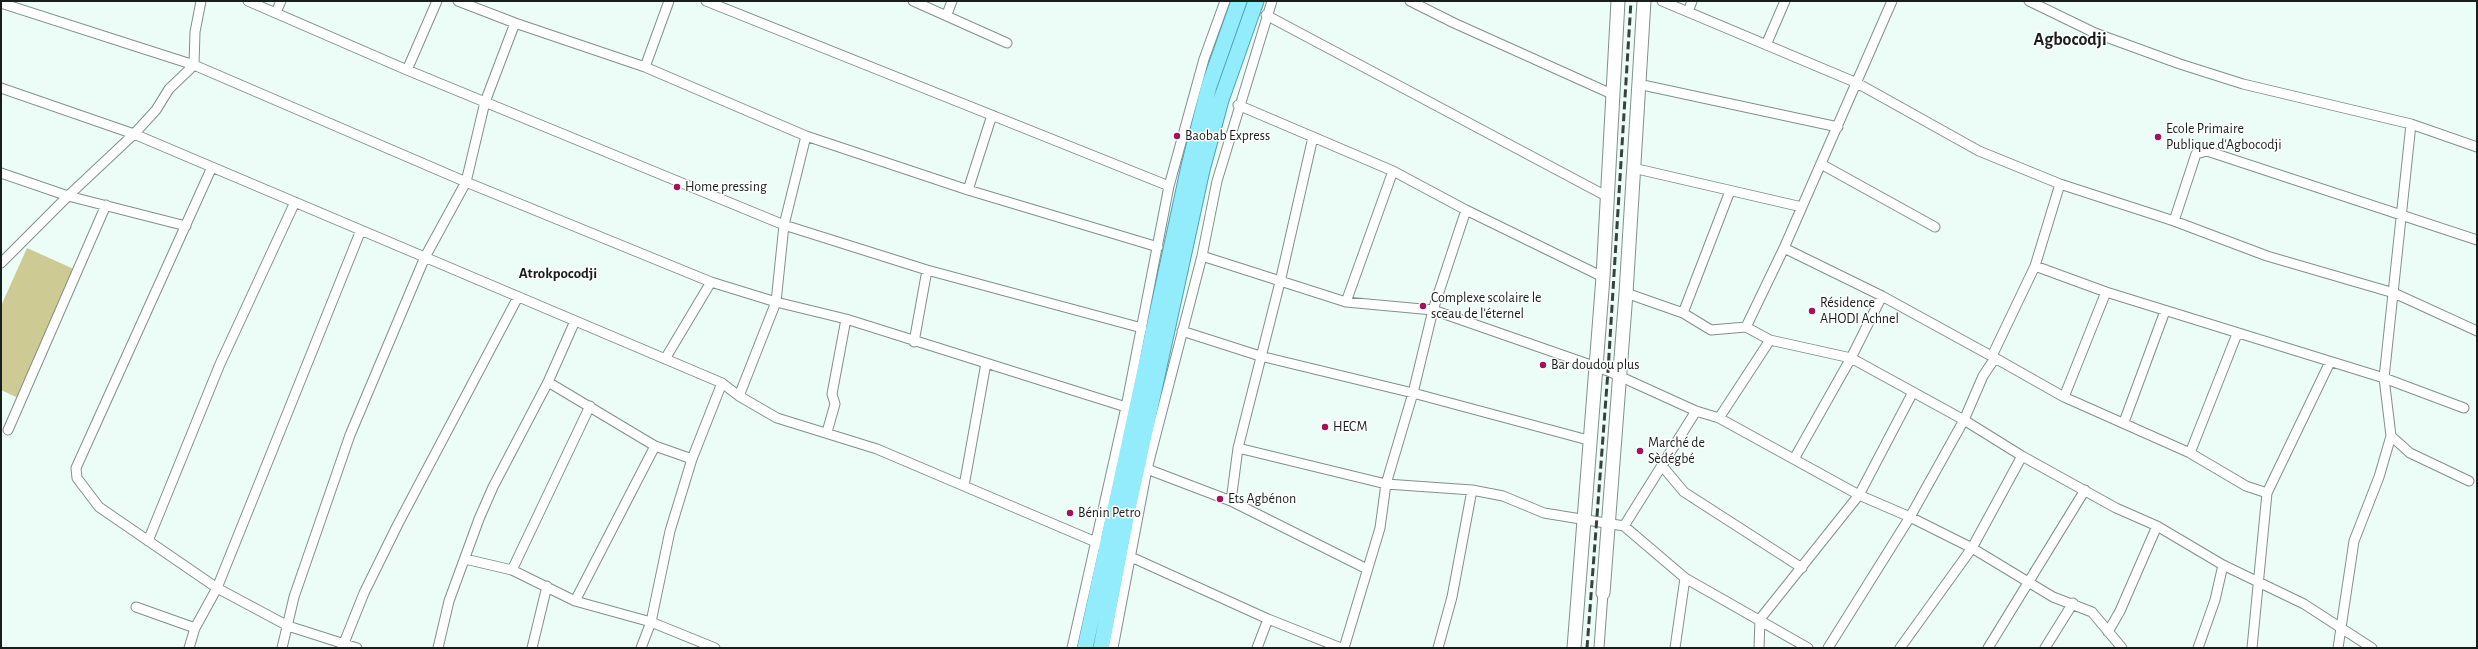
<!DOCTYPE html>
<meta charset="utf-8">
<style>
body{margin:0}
#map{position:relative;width:2478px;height:649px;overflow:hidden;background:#ecfdf8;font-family:"Alegreya Sans",sans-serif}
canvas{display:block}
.frame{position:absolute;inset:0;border:2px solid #181e1c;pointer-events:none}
</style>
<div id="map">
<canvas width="2478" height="649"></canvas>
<div class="frame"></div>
</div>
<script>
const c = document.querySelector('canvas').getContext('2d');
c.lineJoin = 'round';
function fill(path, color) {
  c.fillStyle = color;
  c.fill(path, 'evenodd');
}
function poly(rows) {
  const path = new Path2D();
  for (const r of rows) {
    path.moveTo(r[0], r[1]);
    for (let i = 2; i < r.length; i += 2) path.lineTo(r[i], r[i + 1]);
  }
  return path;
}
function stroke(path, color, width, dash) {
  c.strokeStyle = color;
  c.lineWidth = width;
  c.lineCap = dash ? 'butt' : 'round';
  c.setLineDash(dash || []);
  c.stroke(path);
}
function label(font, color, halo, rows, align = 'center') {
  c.font = font + ' "Alegreya Sans",sans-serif';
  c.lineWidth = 3;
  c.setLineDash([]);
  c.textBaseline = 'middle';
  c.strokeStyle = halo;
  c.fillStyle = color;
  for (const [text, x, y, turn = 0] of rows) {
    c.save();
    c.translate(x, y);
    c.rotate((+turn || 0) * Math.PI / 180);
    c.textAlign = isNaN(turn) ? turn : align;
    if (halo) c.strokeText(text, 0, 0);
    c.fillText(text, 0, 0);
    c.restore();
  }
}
fill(poly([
 [27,248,76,270,18,398,1,390,1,306]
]), '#cdca93');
const minor = poly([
 [248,1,407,70,784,225,927,270,1142,328],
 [458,1,515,23,645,67,806,136,968,190,1158,247],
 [706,1,1169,186],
 [913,1,1007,43],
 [1410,1,1454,23,1614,95],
 [1662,1,1857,83,1979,151,2060,184,2174,221,2267,256,2394,293,2477,331],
 [2029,1,2095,33,2180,64,2243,84,2411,124,2477,147],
 [1,3,194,65,466,182,711,282,776,302,846,319,1126,407],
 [276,12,281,1],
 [1688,12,1692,1],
 [947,14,952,1],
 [1266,15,1608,197],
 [1766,45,1785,1],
 [645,67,669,1],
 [407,70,437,1],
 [1638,84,1838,127],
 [1,88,134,134,722,383,739,396,777,418,877,449,1131,557,1268,619,1341,648],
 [1238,105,1393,171,1466,210,1603,277],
 [1821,164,1935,227],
 [212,167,76,468,77,478,99,507,217,588,288,626,357,648],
 [1633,168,1802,207],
 [1,173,68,196,186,226],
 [968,190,992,115],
 [2174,221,2196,154,2207,151,2477,240],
 [1784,248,1882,296,1995,358,1983,376,1964,420,1910,517,1828,648],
 [1202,256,1346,302,1433,310,1608,371,1696,411,1719,418,1859,495,1910,517,1972,548,2053,597,2092,612,2122,648],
 [1,263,68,196,134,134,156,110,169,89,194,65,195,32,201,1],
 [2035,266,2106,292,2384,378,2464,408],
 [1626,293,1683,313,1711,330,1746,327,1770,340,1851,358,1964,420,2022,456,2116,508,2157,526,2223,565,2304,604,2372,648],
 [1346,302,1393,171],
 [1683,313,1730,191],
 [1746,327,1784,248,1892,1],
 [1182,331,1260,356,1413,393,1588,440],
 [914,342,927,270],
 [1992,356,2035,266,2060,184],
 [1995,358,2064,397,2190,453,2246,486,2267,493],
 [665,359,711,282],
 [548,382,655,446,692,459],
 [739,396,776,302,784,225,806,136],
 [2064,397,2106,292],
 [1719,418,1770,340],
 [2124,422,2165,311],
 [8,430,106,205],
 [827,432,835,404,832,394,846,319],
 [2391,436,2410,453,2469,481],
 [1238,448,1386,484,1472,490,1503,496,1544,513,1624,526,1685,578,1808,648],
 [2190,453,2237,334],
 [1794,459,1851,358,1882,296],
 [1663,467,1684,492,1802,568],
 [1147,469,1231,501,1367,569],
 [964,486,986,363],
 [1231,501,1238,448,1280,282,1313,137],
 [1624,526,1696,411],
 [148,541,220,364,295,202],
 [465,559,512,570,575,601,651,622,715,648],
 [512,570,590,406],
 [575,601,655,446],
 [136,607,195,628],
 [2108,632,2120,611,2157,526],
 [189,648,195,628,217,588,361,230],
 [282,648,294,597,350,435,425,257,466,182,485,102,515,23],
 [342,648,364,593,398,524,518,297],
 [438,648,449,601,479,519,493,487,548,382,575,321],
 [532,648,547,586],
 [641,648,651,622,670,531,692,459,722,383],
 [1072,648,1126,407,1169,186,1204,59,1225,1],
 [1113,648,1147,469,1202,256,1217,181,1272,1],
 [1257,648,1268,619],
 [1344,648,1380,528,1386,484,1413,393,1433,310,1466,210],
 [1438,648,1452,597,1472,490],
 [1599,648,1603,593],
 [1675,648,1685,578],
 [1759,648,1760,619,1859,495,1913,392],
 [1900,648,1972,548,2022,456],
 [1988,648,2085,490],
 [2045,648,2073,603],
 [2198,648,2215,600,2223,565],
 [2252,648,2267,493,2330,362],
 [2338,648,2354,541,2379,477,2391,436,2384,378,2411,124]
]);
const secondary = poly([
 [1603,593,1626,293,1644,1],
 [1574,648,1603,277,1618,1]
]);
const trunk = poly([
 [1085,648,1189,166,1209,86,1239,1],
 [1101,648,1126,518,1202,170,1221,100,1256,1]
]);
stroke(minor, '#81908b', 11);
stroke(secondary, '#81908b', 15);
stroke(trunk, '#55a1ae', 17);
stroke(minor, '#fff', 9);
stroke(secondary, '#fff', 13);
stroke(trunk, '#92ecfc', 15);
stroke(poly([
 [1587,648,1608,371,1631,1]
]), '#39413e', 3, [8, 4]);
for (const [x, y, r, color] of [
 [1177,136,4,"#a31357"],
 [2158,137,4,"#a31357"],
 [677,187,4,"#a31357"],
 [1423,306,4,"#a31357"],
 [1812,311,4,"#a31357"],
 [1543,365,4,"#a31357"],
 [1325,427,4,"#a31357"],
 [1640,451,4,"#a31357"],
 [1220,499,4,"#a31357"],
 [1070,513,4,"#a31357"]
]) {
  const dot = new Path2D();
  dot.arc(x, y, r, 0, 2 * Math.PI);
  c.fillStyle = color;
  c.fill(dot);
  stroke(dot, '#fff', 1.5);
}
label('14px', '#181e1c', '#fff', [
 ["Ecole Primaire",2166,129],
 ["Publique d'Agbocodji",2166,145],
 ["Baobab Express",1185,136],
 ["Home pressing",685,187],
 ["Complexe scolaire le",1431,298],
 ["sceau de l'éternel",1431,314],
 ["Résidence",1820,303],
 ["AHODI Achnel",1820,319],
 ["Bar doudou plus",1551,365],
 ["HECM",1333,427],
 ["Marché de",1648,443],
 ["Sèdégbé",1648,459],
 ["Ets Agbénon",1228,499],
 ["Bénin Petro",1078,513]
], 'left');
label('bold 15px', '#181e1c', '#fff', [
 ["Atrokpocodji",558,273]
]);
label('bold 18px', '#181e1c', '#fff', [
 ["Agbocodji",2070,40]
]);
</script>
